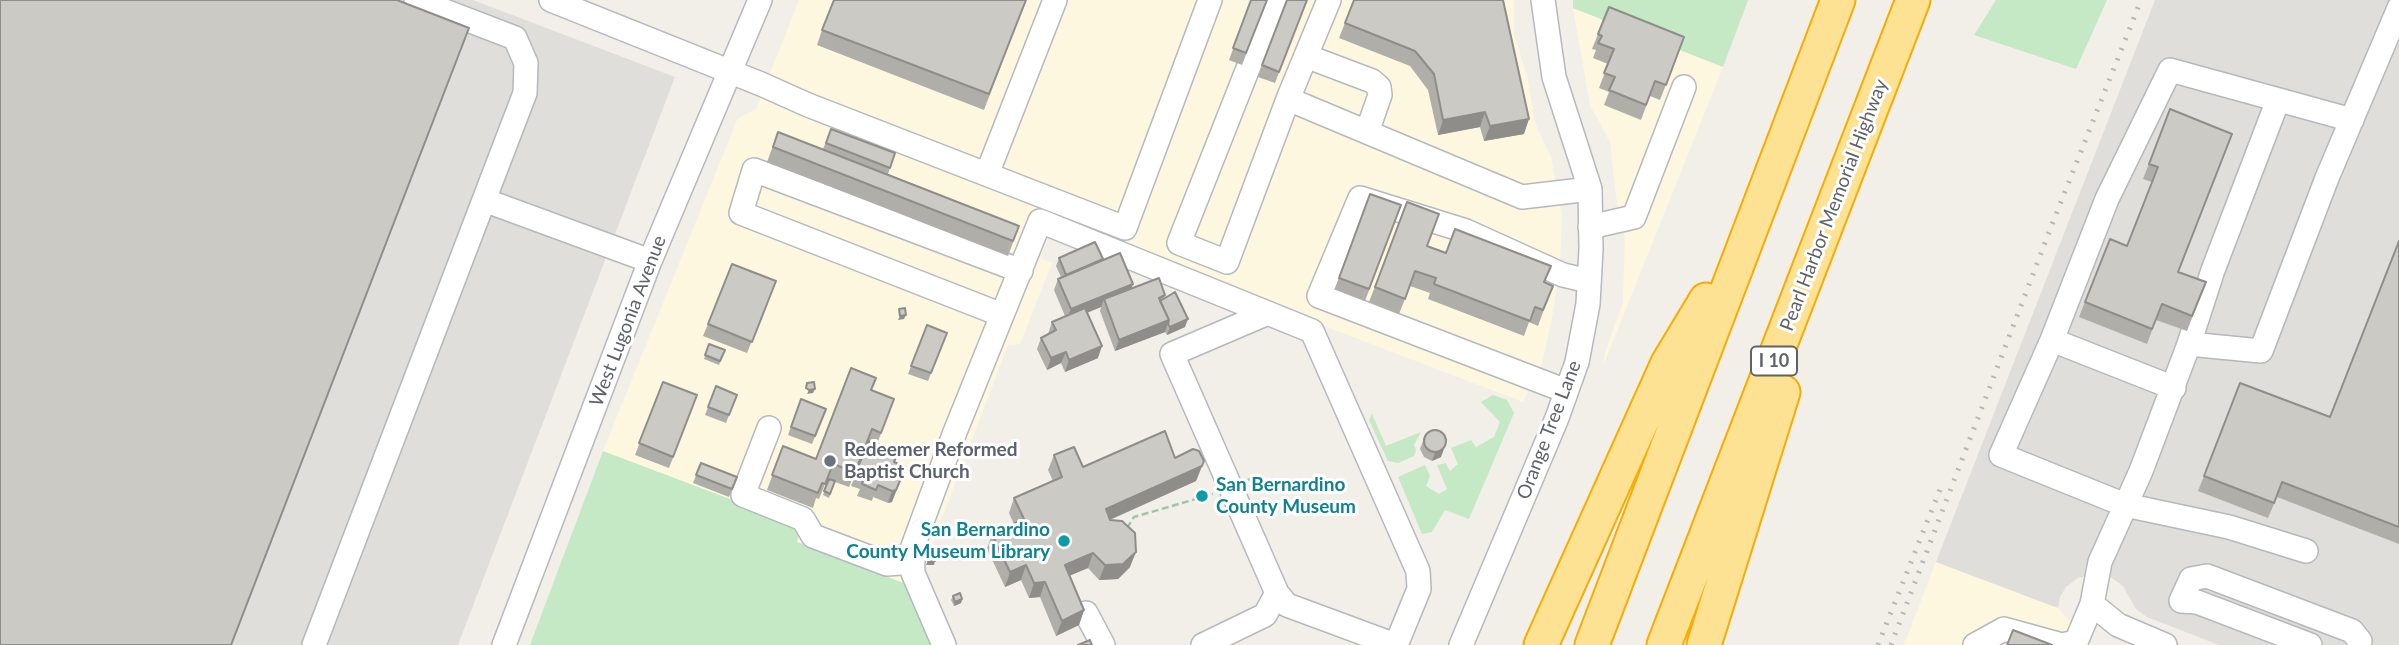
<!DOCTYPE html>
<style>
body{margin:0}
canvas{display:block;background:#f1efe8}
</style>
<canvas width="2399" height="645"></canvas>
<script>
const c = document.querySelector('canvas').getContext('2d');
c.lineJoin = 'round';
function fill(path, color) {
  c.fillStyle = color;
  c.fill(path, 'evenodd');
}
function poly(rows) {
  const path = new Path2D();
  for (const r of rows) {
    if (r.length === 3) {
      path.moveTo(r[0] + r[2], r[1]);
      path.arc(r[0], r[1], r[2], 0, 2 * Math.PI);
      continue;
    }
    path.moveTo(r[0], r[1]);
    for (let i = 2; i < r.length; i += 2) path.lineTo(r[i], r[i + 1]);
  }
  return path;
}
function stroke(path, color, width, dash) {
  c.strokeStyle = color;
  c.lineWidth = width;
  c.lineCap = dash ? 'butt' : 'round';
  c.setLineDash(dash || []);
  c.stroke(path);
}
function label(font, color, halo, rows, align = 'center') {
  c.font = font + ' Lato,sans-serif';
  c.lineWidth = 6;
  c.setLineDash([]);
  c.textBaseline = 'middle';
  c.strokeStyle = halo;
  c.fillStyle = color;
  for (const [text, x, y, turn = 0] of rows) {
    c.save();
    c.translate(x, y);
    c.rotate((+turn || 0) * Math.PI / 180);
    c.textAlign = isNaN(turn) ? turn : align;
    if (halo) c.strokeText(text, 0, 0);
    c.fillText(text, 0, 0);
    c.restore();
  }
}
fill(poly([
 [799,0,1514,0,1514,34,1527,76,1535,123,1551,157,1562,213,1560,262,1553,312,1542,364,1523,402,1055,223,1040,258,1052,263,1020,344,1008,345,925,563,906,584,797,541,801,526,603,451,738,118,756,109],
 [1573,8,1723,67,1603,366,1605,353,1623,302,1625,238,1616,196,1610,142,1590,105],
 [1936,562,2058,608,2092,645,1904,645]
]), '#fef7e0');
fill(poly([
 [0,0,473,0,675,77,458,645,0,645],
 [2155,0,2399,0,2399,645,2219,645,2147,617,2136,609,2123,586,2109,576,2095,574,2078,578,2066,587,2060,597,2058,608,1936,562]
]), '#e0deda');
fill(poly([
 [1573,0,1748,0,1723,67,1573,8],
 [1996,0,2107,0,2076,69,1974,35],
 [1493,395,1507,400,1514,413,1469,519,1445,510,1432,532,1422,534,1398,477,1425,465,1430,476,1426,486,1439,494,1447,489,1437,465,1446,463,1450,471,1458,464,1451,448,1471,440,1476,447,1494,437,1500,422,1481,402],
 [1372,414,1386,446,1421,432,1414,445,1416,450,1414,456,1398,463,1388,461,1369,420],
 [603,451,801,526,797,542,906,584,931,645,530,645]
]), '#c5e8c5');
const minor = poly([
 [416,0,515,38,526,63,525,93,484,200,650,261],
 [551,0,761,84,808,105,1125,228,1210,0],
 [1275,0,1179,243,1227,262,1288,99,1522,197,1590,189],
 [1306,56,1372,81,1379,87,1380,95,1367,132],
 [1288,99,1329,0],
 [987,174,1055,0],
 [1590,227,1634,217,1684,87],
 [1268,313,1172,354,1277,593,1287,605,1395,645],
 [1002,315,741,213,754,170,1021,271],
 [2052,340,2001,455,2125,505,2229,527,2306,551],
 [2189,344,2213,270,2278,100],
 [2174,388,2052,340,2107,199,2170,70,2352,120],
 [1566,391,1319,296,1360,198,1466,231,1563,275,1589,281],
 [769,428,743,495,803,519,813,536,887,564,913,562],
 [2092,604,2118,625,2165,645],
 [1086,613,1103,645],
 [314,645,484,200],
 [504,645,650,261,760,0],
 [944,645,913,573,912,549,955,432,1040,221,1312,331,1418,571,1419,589,1396,645],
 [1203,645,1265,615,1277,593],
 [1461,645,1557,418,1577,362,1588,304,1591,249,1590,189,1554,77,1543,0],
 [1975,645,2004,629,2062,645,2076,642,2092,604,2100,562,2141,471,2189,344,2261,351,2327,178,2399,8],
 [2310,645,2197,602,2181,601,2191,579,2207,576,2352,631,2360,641,2359,645]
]);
const highway = poly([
 [1541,645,1668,363,1706,300],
 [1592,645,1838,0],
 [1664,645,1913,0],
 [1704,645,1783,392]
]);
stroke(minor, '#b5b8bc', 26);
stroke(highway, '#f9ab00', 37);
stroke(poly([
 [1248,480,1258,475],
 [1127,528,1134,517,1213,494]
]), '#9cc7a9', 2.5, [7, 3.5]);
stroke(minor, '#fff', 23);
stroke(highway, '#fde293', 33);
stroke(poly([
 [1878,645,1943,482],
 [1891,645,2053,222,2141,0]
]), '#b6b7b8', 5, [2, 9]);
fill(poly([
 [1026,0,984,110,817,45,822,30],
 [1251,0,1267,0,1242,65,1229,60],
 [1287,0,1307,0,1275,83,1258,77],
 [1354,0,1524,134,1484,141,1480,127,1438,135,1428,90,1410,66,1339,38],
 [1609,7,1684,37,1660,100,1650,96,1641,120,1604,105,1609,92,1599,88,1608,64,1593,58,1596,50,1592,49],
 [2170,109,2178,272,2206,282,2187,331,2156,320,2147,344,2079,317,2110,239,2127,246,2152,182,2143,179],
 [831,129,895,153,888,174,1019,226,1008,256,767,162,778,132,823,149],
 [1370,194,1401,205,1365,301,1335,289],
 [1407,202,1427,246,1446,253,1545,282,1547,301,1538,326,1529,322,1524,336,1428,299,1430,293,1410,286,1399,314,1369,302],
 [2399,241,2399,544,2277,497,2268,518,2198,491,2204,476,2330,417],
 [1059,258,1103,259,1102,261,1133,284,1131,289,1165,295,1164,298,1185,327,1167,335,1165,332,1115,351,1100,311,1101,307,1087,313,1098,358,1065,372,1061,363,1047,370,1037,349,1041,338,1048,334,1052,322,1065,316,1054,290,1058,279,1061,277,1056,266],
 [776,281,747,353,703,336,708,324],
 [927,325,947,333,928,381,908,374],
 [709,344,725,350,719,365,704,359],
 [663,382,697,395,669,468,635,455],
 [716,386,737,395,726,423,705,415],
 [871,390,894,399,877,444,890,452,894,462,892,502,888,503,873,497,872,501,857,496,860,489,851,486,867,445,866,444,849,487,835,482,829,498,823,495,829,479,827,479,819,499,816,498,813,508,767,490,783,446,816,459],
 [801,399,826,409,812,444,788,435],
 [1423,441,1441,457,1432,461,1424,457,1420,449],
 [1054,455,1083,467,1175,458,1204,461,1196,481,1110,520,1130,567,1118,579,1099,580,1088,568,1069,576,1084,610,1079,625,1056,636,1040,597,1029,598,1021,580,1005,587,987,549,992,534,1014,524,1009,513,1014,498,1053,481,1048,470],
 [701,463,737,477,729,497,693,483],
 [953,596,962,599,961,603,954,606,951,600]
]), '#afaea9');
fill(poly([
 [1485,112,1480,127,1438,135,1443,120],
 [1529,119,1524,134,1484,141,1490,126],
 [1133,284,1129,295,1104,299,1101,307,1066,321,1071,309],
 [906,315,904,319,898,320,900,316],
 [1188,319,1185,327,1167,335,1170,327],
 [1169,320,1165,332,1115,351,1119,340],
 [1102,346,1098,358,1065,372,1069,360],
 [1066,352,1061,363,1047,370,1051,358],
 [815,389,813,393,807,394,809,390],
 [1444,449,1441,457,1432,461,1435,453],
 [1202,466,1196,481,1100,524,1106,509],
 [906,467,892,502,888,503,892,491],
 [1136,552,1130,567,1118,579,1099,580,1105,565],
 [1093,553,1088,568,1059,580,1065,565],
 [928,561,935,561,934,565,926,565],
 [1026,565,1021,580,1005,587,1010,572],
 [1045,582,1040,597,1029,598,1034,583],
 [962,599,961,603,954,606,955,602],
 [1084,610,1079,625,1056,636,1062,621]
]), '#8f8d8a');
const building = poly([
 [0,0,397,0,469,28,231,645,0,645,0,0],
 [834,0,1026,0,989,94,822,30,834,0],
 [1251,0,1267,0,1246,53,1233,48,1251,0],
 [1287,0,1307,0,1279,72,1262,65,1287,0],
 [1354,0,1503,0,1529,119,1490,126,1485,112,1443,120,1434,74,1415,51,1345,23,1354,0],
 [1609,7,1684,37,1666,85,1655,81,1646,105,1609,90,1615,77,1604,73,1614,49,1598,43,1602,36,1598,34,1609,7],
 [2170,109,2232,134,2178,272,2206,282,2192,316,2162,304,2152,329,2085,302,2110,239,2127,246,2158,167,2149,164,2170,109],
 [831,129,895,153,890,168,826,143,831,129],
 [778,132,1019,226,1013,241,773,147,778,132],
 [1370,194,1401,205,1369,289,1339,278,1370,194],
 [1407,202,1439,214,1427,246,1446,253,1455,229,1551,266,1544,282,1553,286,1543,310,1535,307,1530,321,1434,284,1436,278,1415,271,1405,299,1375,287,1407,202],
 [2399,241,2399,527,2282,482,2274,503,2204,476,2240,383,2330,417,2399,241],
 [1095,242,1103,259,1066,275,1059,258,1095,242],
 [1120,253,1133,284,1071,309,1058,279,1120,253],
 [732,264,776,281,752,342,708,324,732,264],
 [1159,278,1165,295,1159,298,1169,320,1119,340,1104,299,1159,278],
 [1175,292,1188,319,1170,327,1168,324,1169,320,1160,301,1175,292],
 [905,308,906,315,900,316,899,309,905,308],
 [1085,308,1102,346,1069,360,1066,352,1051,358,1041,338,1056,330,1052,322,1085,308],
 [927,325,947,333,931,373,911,366,927,325],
 [709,344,725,350,720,361,705,355,709,344],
 [851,368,876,378,871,390,894,399,881,433,872,429,855,472,833,464,825,484,822,483,818,493,772,475,783,446,816,459,851,368],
 [663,382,697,395,673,457,639,443,663,382],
 [814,382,815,389,809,390,806,388,807,383,814,382],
 [716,386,737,395,729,415,708,407,716,386],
 [801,399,826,409,815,436,791,427,801,399],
 [1435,441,11],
 [1165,431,1175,458,1193,449,1199,451,1204,461,1202,466,1106,509,1110,520,1122,521,1135,533,1136,552,1123,564,1105,565,1093,553,1065,565,1084,610,1062,621,1045,582,1034,583,1026,565,1010,572,992,534,1024,519,1014,498,1062,477,1054,455,1074,447,1083,467,1165,431],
 [869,441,892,448,890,452,897,455,894,462,906,467,896,490,892,491,878,485,876,490,862,484,864,478,855,474,869,441],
 [701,463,737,477,732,489,696,475,701,463],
 [829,479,835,481,830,494,824,491,829,479],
 [928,554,935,554,935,561,928,561,928,554],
 [960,593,962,599,955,602,953,596,960,593],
 [2013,630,2052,645,2007,645,2013,630],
 [1090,640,1092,645,1078,645,1090,640]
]);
fill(building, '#cccac5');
stroke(building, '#8f8d8a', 2);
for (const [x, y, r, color] of [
 [830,461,7,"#6b7280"],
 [1202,496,7,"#0f9aa8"],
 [1064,541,7,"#0f9aa8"]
]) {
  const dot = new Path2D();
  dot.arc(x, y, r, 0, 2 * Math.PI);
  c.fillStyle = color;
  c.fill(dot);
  stroke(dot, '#fff', 2.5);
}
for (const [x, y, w] of [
 [1774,361,46]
]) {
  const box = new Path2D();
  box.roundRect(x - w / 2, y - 14.5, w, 29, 5);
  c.fillStyle = '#fff';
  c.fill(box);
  stroke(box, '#5f6368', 2);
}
label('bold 18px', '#5f6368', null, [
 ["I 10",1774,361]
]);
label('19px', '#5f6368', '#fff', [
 ["Pearl Harbor Memorial Highway",1834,205,-69],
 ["West Lugonia Avenue",628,321,-69],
 ["Orange Tree Lane",1549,430,-69]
]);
label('bold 19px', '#5b616d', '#fff', [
 ["Redeemer Reformed",844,450],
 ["Baptist Church",844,472]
], 'left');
label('bold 19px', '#0d838f', '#fff', [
 ["San Bernardino",1216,485],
 ["County Museum",1216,507],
 ["San Bernardino",1050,530,"right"],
 ["County Museum Library",1050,552,"right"]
], 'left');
</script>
